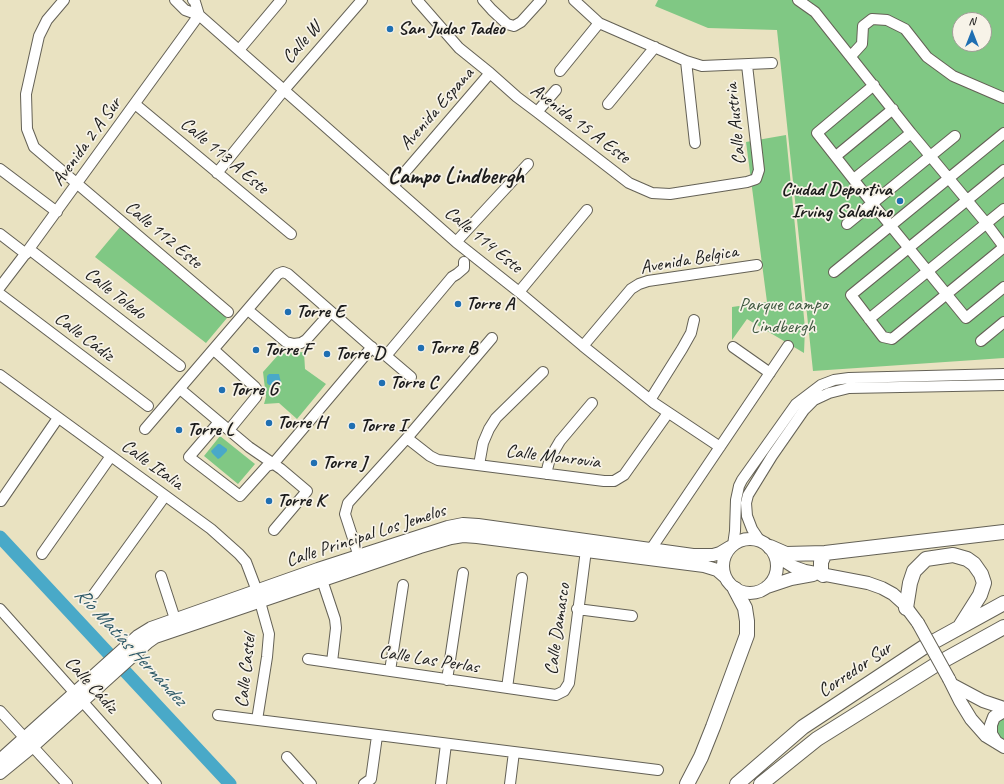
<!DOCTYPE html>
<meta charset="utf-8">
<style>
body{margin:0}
#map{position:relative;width:1004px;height:784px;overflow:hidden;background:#e9e2c1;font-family:Caveat,sans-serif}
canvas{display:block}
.north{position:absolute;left:952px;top:12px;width:40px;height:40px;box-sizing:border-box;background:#f7f3e8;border:1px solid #9f9d96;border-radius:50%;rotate:0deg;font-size:11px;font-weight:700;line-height:16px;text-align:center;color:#1c1c1c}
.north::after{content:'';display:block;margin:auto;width:14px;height:18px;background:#1f6fb2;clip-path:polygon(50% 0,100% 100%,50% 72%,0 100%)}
</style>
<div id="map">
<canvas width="1004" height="784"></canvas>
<div class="north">N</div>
</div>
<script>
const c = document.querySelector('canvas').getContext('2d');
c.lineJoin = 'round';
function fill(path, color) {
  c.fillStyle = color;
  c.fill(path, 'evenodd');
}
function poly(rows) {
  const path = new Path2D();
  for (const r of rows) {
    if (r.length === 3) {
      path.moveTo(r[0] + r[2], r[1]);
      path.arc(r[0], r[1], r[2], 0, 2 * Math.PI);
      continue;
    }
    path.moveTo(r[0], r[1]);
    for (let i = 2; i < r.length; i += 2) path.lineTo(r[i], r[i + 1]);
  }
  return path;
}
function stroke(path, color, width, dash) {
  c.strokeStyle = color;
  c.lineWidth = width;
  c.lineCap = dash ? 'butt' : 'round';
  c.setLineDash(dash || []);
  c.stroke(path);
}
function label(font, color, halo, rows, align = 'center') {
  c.font = font + ' Caveat,sans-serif';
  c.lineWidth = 3.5;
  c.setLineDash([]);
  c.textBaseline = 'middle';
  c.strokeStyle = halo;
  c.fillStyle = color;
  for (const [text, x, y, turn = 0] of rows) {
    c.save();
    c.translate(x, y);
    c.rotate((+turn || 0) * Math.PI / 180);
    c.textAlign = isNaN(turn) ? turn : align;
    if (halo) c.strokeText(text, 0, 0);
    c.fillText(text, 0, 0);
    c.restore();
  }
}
fill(poly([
 [658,0,1004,0,1004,358,813,371,777,30,708,28,655,6],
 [960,20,984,20,984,44,960,44],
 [786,135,805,328,804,353,747,319,732,340,732,307,767,302,746,142],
 [120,227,227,318,206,343,95,257],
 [304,352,305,369,326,384,297,419,279,403,264,404,266,397,263,372,279,354],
 [220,436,255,464,238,484,204,456],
 [1004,717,1004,741,996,736,995,729,997,722]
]), '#80c884');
fill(poly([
 [269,374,279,374,281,383,280,385,269,385,267,383,267,376],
 [218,444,220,444,227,449,227,451,220,458,218,459,212,453,211,451]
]), '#49a9c8');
stroke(poly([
 [0,537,230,784]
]), '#49a9c8', 13);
const minor = poly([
 [64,0,47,20,39,36,26,94,27,129,34,147,228,312],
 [175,0,185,10,199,15,195,2,193,0],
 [417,0,459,48,490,73,517,97,537,112,629,183,652,193,670,194,747,182,756,179,759,170,747,65],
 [483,0,492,10,507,24,514,26,521,22,541,0],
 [574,0,599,23,686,61,702,66,772,63],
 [798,0,815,12,911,133,986,223,1004,247],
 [239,50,281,0],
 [851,56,862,44,863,26,872,19,887,20,905,29,927,57,953,76,1004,98],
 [686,61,695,143],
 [560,71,599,23],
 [874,85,817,133,872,203,966,318,1004,287],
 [135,104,291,234],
 [608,104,655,47],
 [537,112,556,90],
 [836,156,893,109],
 [0,169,57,212],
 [1004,170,851,295,883,337,892,339,1004,247],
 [217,173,284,90,362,0],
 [854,179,911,133],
 [393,186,490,73],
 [847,224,955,136],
 [0,234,26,254],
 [456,242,528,164],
 [29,249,180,366],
 [834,272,1004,133],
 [0,287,29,249,199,15,456,242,519,292,583,346,654,403,720,447],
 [519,292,587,210],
 [0,294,148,406],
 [248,310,286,342,294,344,301,343,306,340,331,312],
 [869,319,1004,209],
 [981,341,1004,322],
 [583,346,631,289,639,284,648,281,757,265],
 [733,347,770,373],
 [214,350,255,387,258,391,256,397,229,430],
 [384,354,390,351,452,277,457,274,464,268,464,262],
 [0,375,211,529,239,554,246,562,257,591,269,634,267,657,257,720],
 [180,389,249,447,281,469,307,491,274,530],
 [650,400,682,349,691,333,694,320],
 [219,422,189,457,240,496,267,466,273,464,372,347],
 [145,429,278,274,283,272,288,274,377,352,384,354,411,377],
 [407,438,430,456,438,460,604,481,614,481,624,475,668,413],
 [479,465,483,443,489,429,496,418,543,372],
 [546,474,550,458,560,441,592,403],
 [1,501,58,418],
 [760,541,752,529,747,516,746,503,748,495,772,456,804,410,814,400,829,393,849,388,1004,385],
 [733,545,735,531,736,500,739,486,742,480,796,404,821,385,834,380,849,378,1004,374],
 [42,554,111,456],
 [652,555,650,552,651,549,788,346],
 [361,563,345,514,348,503,407,438,492,338],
 [320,574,335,619,336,628,332,662],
 [161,576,177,625],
 [94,594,165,496],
 [0,609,156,784],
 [577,609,632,616],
 [308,659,556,695,564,691,569,683,586,550],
 [390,671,403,585],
 [447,680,463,573],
 [507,688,522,578],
 [0,711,67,784],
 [218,715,658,770],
 [287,757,311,784],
 [364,784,371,779,377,736],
 [441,784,446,744],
 [510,784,514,752]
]);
const major = poly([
 [750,566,27],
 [775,555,794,567,805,571,868,583,882,588,893,594,903,603,918,623],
 [767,587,791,579,813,575],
 [949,679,960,701,971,719,986,736,1004,747],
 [953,685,983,701,1004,708],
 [996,742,991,734,991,725,994,717,1004,711],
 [0,760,138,636,151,628,318,569,448,527,463,524,478,525,693,555,713,555,720,553,730,547],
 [0,773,33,746,148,642,155,637,420,547,451,538,463,536,477,537,704,566,717,570,725,577]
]);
const highway = poly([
 [770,547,786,554,825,553,1004,532],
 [823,575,821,571,821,562,825,553],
 [906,608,910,583,914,571,926,559,953,555,967,559,974,564,981,574,984,583,980,595,961,625],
 [687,784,701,757,713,727,747,635,747,621,745,608,735,589],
 [737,784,803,727,924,647,1004,603],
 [761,784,817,739,937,664,1004,627]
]);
stroke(minor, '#646156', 12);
stroke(major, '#646156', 14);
stroke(highway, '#646156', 16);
stroke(minor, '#fff', 10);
stroke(major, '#fff', 12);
stroke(highway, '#fff', 14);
const majorBridge = poly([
 [918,623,949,679]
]);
stroke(majorBridge, '#646156', 14, []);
stroke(majorBridge, '#fff', 12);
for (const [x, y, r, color] of [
 [390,29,4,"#1f6fb2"],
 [900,201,4,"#1f6fb2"],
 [458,304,4,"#1f6fb2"],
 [288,312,4,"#1f6fb2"],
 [421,348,4,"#1f6fb2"],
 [256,350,4,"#1f6fb2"],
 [327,354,4,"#1f6fb2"],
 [382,383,4,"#1f6fb2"],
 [222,390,4,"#1f6fb2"],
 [269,423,4,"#1f6fb2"],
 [352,426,4,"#1f6fb2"],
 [179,430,4,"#1f6fb2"],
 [314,463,4,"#1f6fb2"],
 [269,501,4,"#1f6fb2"]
]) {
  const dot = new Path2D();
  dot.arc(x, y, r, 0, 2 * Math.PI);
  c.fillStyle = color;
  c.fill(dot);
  stroke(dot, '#f7f3e8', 1.5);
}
label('bold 19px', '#1c1c1c', '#f7f3e8', [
 ["San Judas Tadeo",398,29],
 ["Ciudad Deportiva",892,190,"right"],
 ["Irving Saladino",892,212,"right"],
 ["Torre A",466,304],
 ["Torre E",296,312],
 ["Torre B",429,348],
 ["Torre F",264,350],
 ["Torre D",335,354],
 ["Torre C",390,383],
 ["Torre G",230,390],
 ["Torre H",277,423],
 ["Torre I",360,426],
 ["Torre L",187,430],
 ["Torre J",322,463],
 ["Torre K",277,501]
], 'left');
label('19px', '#1c1c1c', '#f7f3e8', [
 ["Calle W",302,43,-49],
 ["Avenida Espana",437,109,-49],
 ["Avenida 15 A Este",580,124,37],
 ["Calle Austria",736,124,-96],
 ["Avenida 2 A Sur",87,142,-54],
 ["Calle 113 A Este",224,156,40],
 ["Calle 112 Este",163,235,40],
 ["Calle 114 Este",483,240,39],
 ["Avenida Belgica",689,260,-10],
 ["Calle Toledo",115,294,38],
 ["Calle Cádiz",84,337,37],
 ["Calle Monrovia",553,457,7],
 ["Calle Italia",152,465,36],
 ["Calle Principal Los Jemelos",366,536,-18],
 ["Calle Damasco",558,629,-82],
 ["Calle Las Perlas",429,660,9],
 ["Corredor Sur",855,670,-34],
 ["Calle Castel",246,671,-84],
 ["Calle Cádiz",91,685,48]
]);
label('19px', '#3f5840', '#f7f3e8', [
 ["Parque campo",783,305],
 ["Lindbergh",783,327]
]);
label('italic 20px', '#305b69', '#f7f3e8', [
 ["Río Matías Hernández",130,647,47]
]);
label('bold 23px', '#1c1c1c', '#f7f3e8', [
 ["Campo Lindbergh",456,177]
]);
</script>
